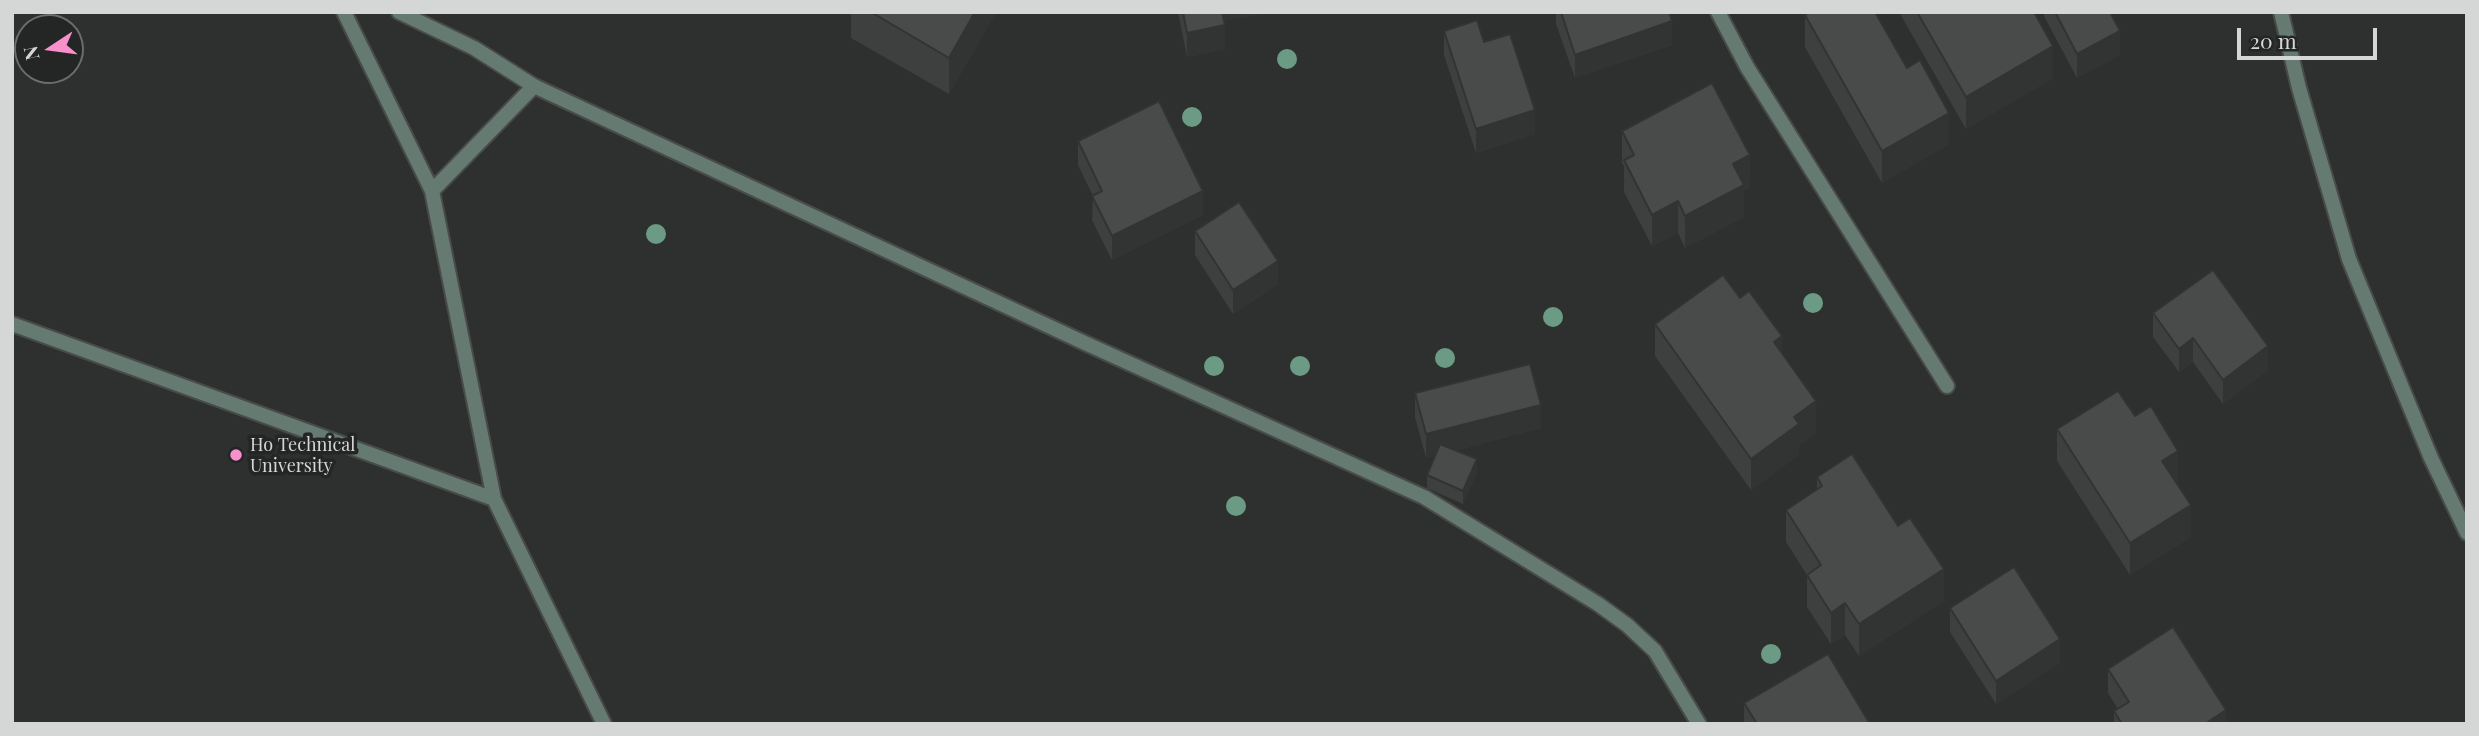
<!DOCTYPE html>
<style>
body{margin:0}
#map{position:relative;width:2479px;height:736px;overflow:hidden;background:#2d302e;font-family:"Playfair Display",serif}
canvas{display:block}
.frame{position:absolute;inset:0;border:14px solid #d5d7d6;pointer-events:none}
.north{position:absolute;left:14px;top:14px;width:70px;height:70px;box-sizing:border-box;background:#232625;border:2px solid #6a6d6c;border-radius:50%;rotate:257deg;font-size:19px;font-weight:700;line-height:28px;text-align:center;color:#d5d7d6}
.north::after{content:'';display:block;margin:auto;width:24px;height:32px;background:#f890cc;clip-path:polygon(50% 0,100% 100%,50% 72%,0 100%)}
.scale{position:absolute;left:2237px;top:28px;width:140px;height:32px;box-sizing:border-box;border:4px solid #d5d7d6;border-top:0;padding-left:9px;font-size:21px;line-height:24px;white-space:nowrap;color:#d5d7d6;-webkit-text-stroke:5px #232625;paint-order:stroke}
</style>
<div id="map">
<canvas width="2479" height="736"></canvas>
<div class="frame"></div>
<div class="north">N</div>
<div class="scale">20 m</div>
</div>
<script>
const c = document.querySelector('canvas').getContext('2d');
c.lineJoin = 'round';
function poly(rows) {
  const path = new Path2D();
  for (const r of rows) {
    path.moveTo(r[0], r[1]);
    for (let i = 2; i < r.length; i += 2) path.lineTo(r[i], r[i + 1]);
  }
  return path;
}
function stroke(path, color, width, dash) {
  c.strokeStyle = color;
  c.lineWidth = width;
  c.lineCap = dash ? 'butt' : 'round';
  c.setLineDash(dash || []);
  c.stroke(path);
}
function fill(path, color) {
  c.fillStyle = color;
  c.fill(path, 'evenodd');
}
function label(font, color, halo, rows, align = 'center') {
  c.font = font + ' "Playfair Display",serif';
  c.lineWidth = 7;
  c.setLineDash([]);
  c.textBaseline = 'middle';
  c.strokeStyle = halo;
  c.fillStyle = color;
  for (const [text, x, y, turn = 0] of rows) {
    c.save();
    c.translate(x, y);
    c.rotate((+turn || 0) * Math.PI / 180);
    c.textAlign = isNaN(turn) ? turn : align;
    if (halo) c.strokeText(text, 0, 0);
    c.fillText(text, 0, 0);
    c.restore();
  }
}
const lane = poly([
 [344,12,432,191,494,499],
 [432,191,534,86],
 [12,324,494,499,604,724]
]);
const street = poly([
 [399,12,474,48,534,86,1087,344,1424,497,1598,604,1627,625,1655,651,1699,724],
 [1718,12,1747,67,1947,386],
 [2281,12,2299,88,2349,259,2431,458,2467,533]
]);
stroke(lane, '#484b49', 18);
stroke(street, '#484b49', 18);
stroke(lane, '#657a70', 14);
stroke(street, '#657a70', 14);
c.fillStyle = '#6b9b85';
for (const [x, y] of [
 [1287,59],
 [1192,117],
 [656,234],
 [1813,303],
 [1553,317],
 [1445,358],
 [1214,366],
 [1300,366],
 [1236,506],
 [1771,654]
]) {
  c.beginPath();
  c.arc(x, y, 10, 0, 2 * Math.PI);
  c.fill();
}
fill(poly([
 [851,12,996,12,949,94,851,38],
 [1178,12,1269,12,1224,21,1225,49,1187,57],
 [1556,12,1669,12,1672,45,1575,78,1556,24],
 [1899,12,2034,12,2053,78,1966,129],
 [2044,12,2110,12,2120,55,2077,78,2044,16],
 [1805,15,1949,144,1882,183,1805,47],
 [1444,31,1484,42,1535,134,1476,153,1444,55],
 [1622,131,1750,187,1744,190,1744,217,1685,248,1678,233,1652,246,1624,192,1624,166,1622,163],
 [1078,141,1203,215,1112,260,1092,220,1093,196,1078,165],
 [1195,231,1278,284,1233,314,1195,255],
 [2153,313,2268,370,2223,404,2193,362,2179,372,2153,337],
 [1655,324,1782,353,1816,433,1799,445,1799,455,1751,490,1655,356],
 [1415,393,1541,428,1457,450,1477,472,1463,504,1427,488,1427,475,1435,456,1426,458,1415,417],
 [2057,429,2178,482,2177,483,2191,537,2130,575,2057,461],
 [1817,477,1944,601,1859,656,1845,635,1831,644,1807,607,1807,575,1786,542,1786,510,1817,489],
 [1950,608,2060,663,1996,704,1950,632],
 [2108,669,2226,724,2114,724,2114,711,2118,709,2108,693],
 [1744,703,1870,724,1744,724]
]), '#3e403f');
fill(poly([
 [975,12,996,12,949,94,949,58],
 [1219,12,1269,12,1219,22],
 [1672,21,1672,45,1575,78,1575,55],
 [1225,25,1225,49,1187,57,1187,33],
 [2120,31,2120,55,2077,78,2077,54],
 [2053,46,2053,78,1966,129,1966,97],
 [1535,110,1535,134,1476,153,1476,129],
 [1949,113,1949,144,1882,183,1882,151],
 [1750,155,1750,187,1744,190,1744,217,1685,248,1685,216,1733,164],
 [1203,191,1203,215,1112,260,1112,236],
 [1678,201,1678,233,1652,246,1652,215],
 [1278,261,1278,284,1233,314,1233,290],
 [1782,336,1782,367,1774,342],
 [2193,338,2193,362,2179,372,2179,349],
 [2268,346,2268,370,2223,404,2223,380],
 [1816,401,1816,433,1799,445,1799,455,1751,490,1751,459,1794,417],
 [1541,405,1541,428,1426,458,1426,434],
 [2178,451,2178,482,2162,492,2162,461],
 [1477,459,1477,472,1463,504,1463,491],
 [2191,505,2191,537,2130,575,2130,543],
 [1944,569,1944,601,1859,656,1859,624],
 [1845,603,1845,635,1831,644,1831,613],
 [2060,639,2060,663,1996,704,1996,681],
 [2226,710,2226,724,2205,724]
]), '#323433');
const building = poly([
 [871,12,975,12,949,58,871,12],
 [1183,12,1222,12,1225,25,1187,33,1183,12],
 [1561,12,1669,12,1672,21,1575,55,1561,12],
 [1810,12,1875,12,1907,68,1920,60,1949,113,1882,151,1805,15,1810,12],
 [1917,12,2034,12,2053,46,1966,97,1917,12],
 [2055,12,2110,12,2120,31,2077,54,2055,12],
 [1477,20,1484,42,1510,34,1535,110,1476,129,1444,31,1477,20],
 [1712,83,1750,155,1733,164,1744,185,1685,216,1678,201,1652,215,1624,160,1634,155,1622,131,1712,83],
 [1159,101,1203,191,1112,236,1092,196,1102,191,1078,141,1159,101],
 [1239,202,1278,261,1233,290,1195,231,1239,202],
 [2213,270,2268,346,2223,380,2193,338,2179,349,2153,313,2213,270],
 [1723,275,1740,298,1749,291,1782,336,1774,342,1816,401,1794,417,1799,424,1751,459,1655,324,1723,275],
 [1530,364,1541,405,1426,434,1415,393,1530,364],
 [2118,391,2135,416,2151,406,2178,451,2162,461,2191,505,2130,543,2057,429,2118,391],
 [1440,444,1477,459,1463,491,1427,475,1440,444],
 [1852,454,1898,526,1910,518,1944,569,1859,624,1845,603,1831,613,1807,575,1821,565,1786,510,1822,486,1817,477,1852,454],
 [2014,567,2060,639,1996,681,1950,608,2014,567],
 [2173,627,2226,710,2205,724,2122,724,2114,711,2129,702,2108,669,2173,627],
 [1828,654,1870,724,1757,724,1744,703,1828,654]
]);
fill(building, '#484b49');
stroke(building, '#323433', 2);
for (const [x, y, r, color] of [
 [236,455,7,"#f890cc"]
]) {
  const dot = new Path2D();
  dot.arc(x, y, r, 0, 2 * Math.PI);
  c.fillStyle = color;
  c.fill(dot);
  stroke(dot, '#232625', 2.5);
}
label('18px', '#d5d7d6', '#232625', [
 ["Ho Technical",250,445],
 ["University",250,466]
], 'left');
</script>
